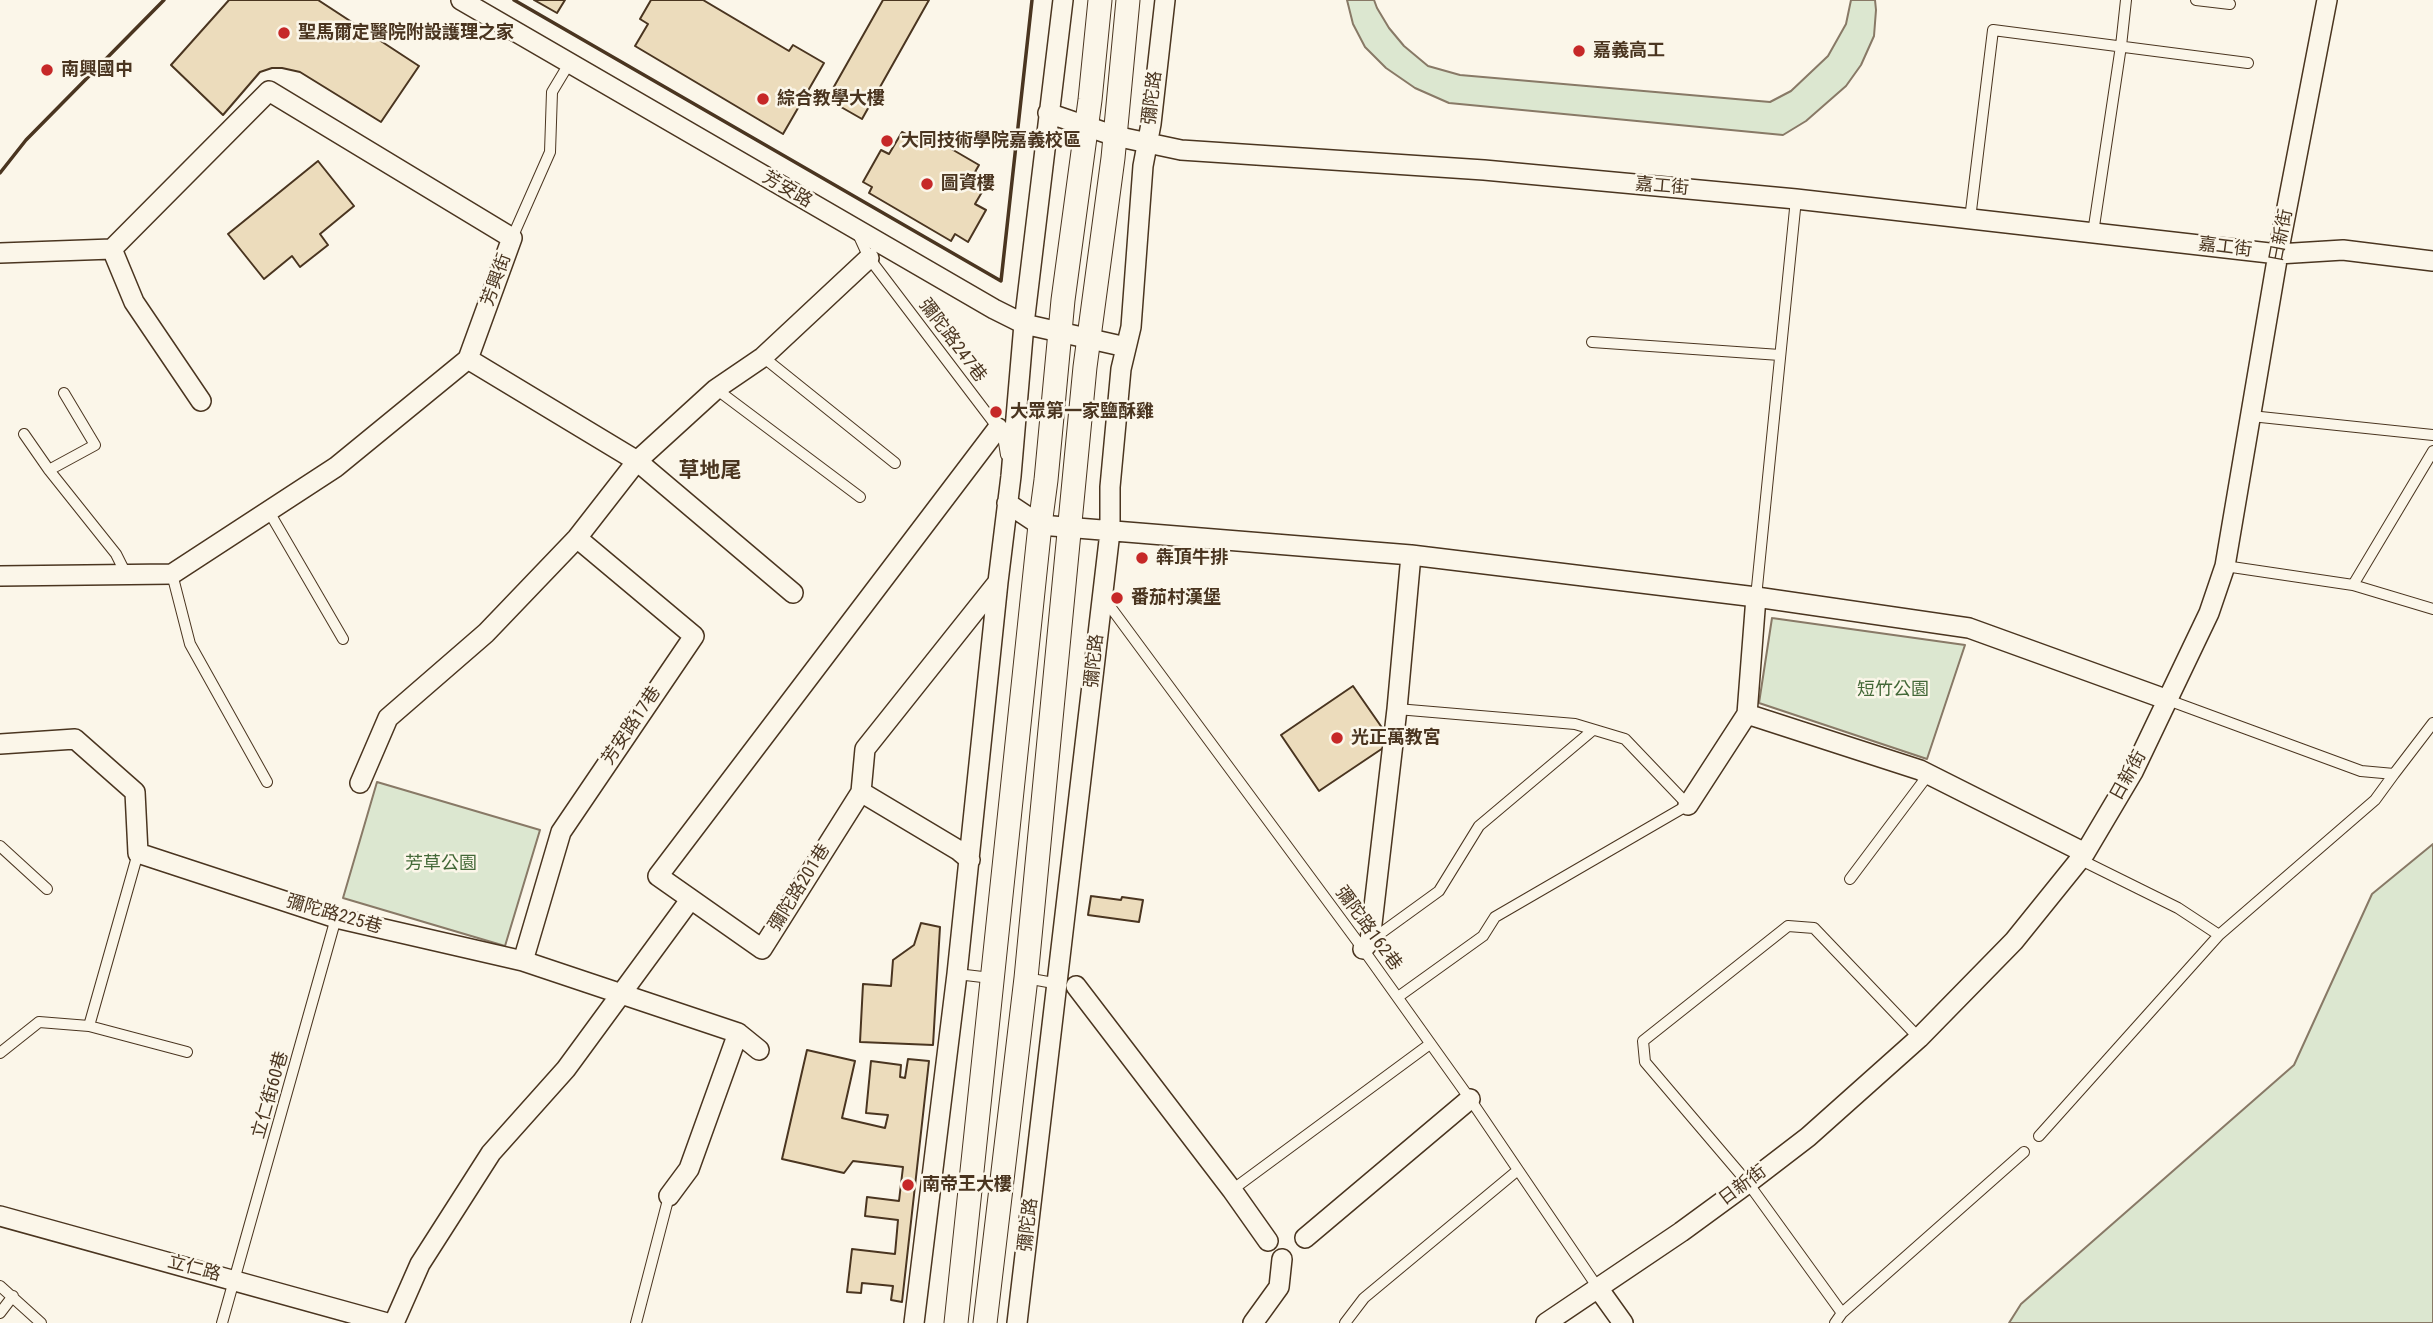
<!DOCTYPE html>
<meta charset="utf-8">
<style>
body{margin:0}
canvas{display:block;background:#fbf6e9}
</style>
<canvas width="2433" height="1323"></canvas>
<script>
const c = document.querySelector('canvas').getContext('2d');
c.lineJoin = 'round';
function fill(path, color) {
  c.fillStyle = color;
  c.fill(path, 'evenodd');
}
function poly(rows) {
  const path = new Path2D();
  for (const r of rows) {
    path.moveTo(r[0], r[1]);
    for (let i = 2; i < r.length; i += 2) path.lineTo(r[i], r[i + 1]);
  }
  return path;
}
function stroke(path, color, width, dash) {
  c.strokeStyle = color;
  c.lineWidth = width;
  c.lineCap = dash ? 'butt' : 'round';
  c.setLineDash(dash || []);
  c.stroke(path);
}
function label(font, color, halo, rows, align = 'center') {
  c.font = font + ' "Roboto Condensed","Noto Sans TC",sans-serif';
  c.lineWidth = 5;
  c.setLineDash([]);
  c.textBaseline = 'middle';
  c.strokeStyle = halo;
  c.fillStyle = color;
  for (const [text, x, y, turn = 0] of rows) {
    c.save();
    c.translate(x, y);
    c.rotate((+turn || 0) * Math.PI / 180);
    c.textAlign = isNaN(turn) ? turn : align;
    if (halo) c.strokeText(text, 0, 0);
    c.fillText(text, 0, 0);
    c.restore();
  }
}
const green = poly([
 [1347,0,1374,0,1377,8,1389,28,1404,46,1428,66,1460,75,1770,102,1791,91,1828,56,1846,24,1851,0,1875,0,1876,10,1874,36,1861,65,1846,86,1806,121,1783,135,1449,103,1415,88,1386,68,1365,47,1353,24,1347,0],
 [1772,618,1965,645,1927,759,1759,703,1772,618],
 [377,782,540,830,505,946,343,898,377,782],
 [2433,844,2433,1323,2009,1323,2021,1304,2294,1065,2372,894,2433,844]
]);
fill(green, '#dce7d0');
stroke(green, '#887966', 2);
const building = poly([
 [229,0,318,0,419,66,381,122,300,72,282,68,272,68,260,72,223,115,171,65,229,0],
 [534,0,565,0,557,13,534,0],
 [651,0,703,0,789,51,793,45,824,63,783,134,635,46,648,24,640,19,651,0],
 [883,0,929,0,862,119,827,99,883,0],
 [902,132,932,148,936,140,979,165,975,172,989,180,975,204,986,210,968,242,955,234,951,241,869,193,872,187,863,182,881,150,889,154,902,132],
 [318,161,354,206,320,234,328,245,300,267,292,256,264,279,228,234,318,161],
 [1353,686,1392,742,1319,791,1281,735,1353,686],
 [1091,896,1121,900,1122,897,1143,900,1139,922,1088,915,1091,896],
 [921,923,940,927,933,1045,860,1042,863,984,891,986,893,960,914,945,921,923],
 [807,1050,855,1061,842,1118,885,1128,888,1115,866,1113,871,1061,901,1065,900,1077,905,1078,908,1059,929,1061,902,1302,891,1300,893,1286,862,1283,861,1293,847,1292,852,1249,895,1254,898,1220,865,1216,867,1197,899,1201,903,1167,853,1161,844,1173,782,1159,807,1050]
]);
fill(building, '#ecdcbc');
stroke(building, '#4a3520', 2);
const service = poly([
 [2196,0,2230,4],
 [1970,219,1993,30,2248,63],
 [2093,233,2121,46,2126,0],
 [858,234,869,258,998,428,1003,436,1006,455],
 [512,238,550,152,552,92,570,62],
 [1592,342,1780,355],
 [763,357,895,463],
 [716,389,860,497],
 [2251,416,2433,435],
 [24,434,49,470,116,554,126,574],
 [49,470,95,445,64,393],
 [268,510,343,639],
 [2225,566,2353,585,2433,609],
 [172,574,190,644,267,782],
 [2353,585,2433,451],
 [1103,597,1363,949,1470,1099,1598,1288],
 [1756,597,1796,199],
 [2168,700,2361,771,2394,774,2433,723],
 [1397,709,1575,724,1625,739,1688,805,1495,917,1483,936,1398,997],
 [0,846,47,889],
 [2079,859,2178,908,2219,935],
 [1850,879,1928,775],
 [1370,941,1439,891,1479,826,1593,730],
 [957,974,991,978],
 [1026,978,1059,984],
 [89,1026,138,853],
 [0,1053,39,1022,89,1026,187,1052],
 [2039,1136,2219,935,2375,800,2394,774],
 [1232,1190,1430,1044],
 [0,1286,41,1323],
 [0,1313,13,1296],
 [1842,1313,1748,1183,1645,1062,1643,1041,1788,926,1814,928,1919,1038],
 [222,1323,336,918],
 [636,1323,669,1196],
 [1345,1323,1364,1298,1518,1170],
 [1835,1323,1842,1313,2024,1152]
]);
const minor = poly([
 [461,0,994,309,1024,324,1126,347],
 [1048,113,1115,136,1181,150,1484,170,1796,199,2278,254,2343,250,2433,261],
 [112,249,134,302,201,401],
 [0,253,112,249,269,91,512,238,468,359,336,467,172,574,0,576],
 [468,359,637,461,793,593],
 [1007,503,1040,525,1411,555,1756,597,1969,628,2168,700],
 [1756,597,1747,714,1920,770,2085,853],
 [0,744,75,739,135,792,138,853,336,918,523,961,738,1033],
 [360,783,388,718,486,633,577,538,637,461,716,389,763,357,869,258],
 [861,792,865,749,998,582],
 [1688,805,1747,714],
 [970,860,958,850,861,792,762,949,658,876,998,428],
 [1363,949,1370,941,1397,709,1411,555],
 [523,961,561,832,694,636,577,538],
 [1076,986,1232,1190,1268,1241],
 [669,1196,689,1169,738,1033,759,1050],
 [0,1216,387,1323],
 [1305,1238,1470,1099],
 [1598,1288,1623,1323],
 [394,1323,420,1264,491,1153,566,1069,690,900],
 [914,1323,957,974,998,582,1011,476,1024,324,1063,0],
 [1017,1323,1110,532,1110,487,1121,369,1131,327,1143,166,1151,124,1165,0],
 [1253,1323,1279,1287,1282,1259],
 [1546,1323,1681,1232,1748,1183,1808,1137,1919,1038,2014,941,2085,853,2133,772,2209,613,2225,566,2278,254,2327,0]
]);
const tertiary = poly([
 [956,1323,1040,525,1046,480,1063,300,1090,100,1100,0],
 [985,1323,1026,978,1085,367,1113,158,1128,0]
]);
stroke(service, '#4a3520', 12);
stroke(minor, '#4a3520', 22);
stroke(tertiary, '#4a3520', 25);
stroke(service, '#fbf6e9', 10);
stroke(minor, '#fbf6e9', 19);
stroke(tertiary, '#fbf6e9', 23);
stroke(poly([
 [514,0,1001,281,1032,0],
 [0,173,26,140,164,0]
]), '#4a3520', 3.5);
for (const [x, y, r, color] of [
 [284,33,7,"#c62828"],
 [1579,51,7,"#c62828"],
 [47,70,7,"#c62828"],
 [763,99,7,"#c62828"],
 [887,141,7,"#c62828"],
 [927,184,7,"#c62828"],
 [996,412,7,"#c62828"],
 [1142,558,7,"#c62828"],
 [1117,598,7,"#c62828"],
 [1337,738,7,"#c62828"],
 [908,1185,7,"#c62828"]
]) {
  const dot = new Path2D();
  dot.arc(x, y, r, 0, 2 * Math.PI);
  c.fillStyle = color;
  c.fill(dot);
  stroke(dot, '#fbf6e9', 2.5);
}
label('bold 18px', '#4a3520', '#fbf6e9', [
 ["聖馬爾定醫院附設護理之家",298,33],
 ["嘉義高工",1593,51],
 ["南興國中",61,70],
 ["綜合教學大樓",777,99],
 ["大同技術學院嘉義校區",901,141],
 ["圖資樓",941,184],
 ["大眾第一家鹽酥雞",1010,412],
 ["犇頂牛排",1156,558],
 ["番茄村漢堡",1131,598],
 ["光正萬教宮",1351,738],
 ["南帝王大樓",922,1185]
], 'left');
label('18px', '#4a3520', '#fbf6e9', [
 ["彌陀路",1153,98,-83],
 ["嘉工街",1662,187,5],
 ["芳安路",787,190,30],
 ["日新街",2282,236,-79],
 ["嘉工街",2225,248,7],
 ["芳興街",497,280,-70],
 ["彌陀路247巷",952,341,53],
 ["彌陀路",1095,661,-84],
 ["芳安路17巷",632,726,-56],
 ["日新街",2129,776,-61],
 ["彌陀路201巷",800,888,-58],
 ["彌陀路225巷",334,915,16],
 ["彌陀路162巷",1368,929,54],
 ["立仁街60巷",271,1095,-74],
 ["日新街",1743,1186,-37],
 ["彌陀路",1029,1225,-83],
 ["立仁路",194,1269,15]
]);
label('18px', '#436837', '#fbf6e9', [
 ["短竹公園",1893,690],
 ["芳草公園",441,864]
]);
label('bold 21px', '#4a3520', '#fbf6e9', [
 ["草地尾",710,472]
]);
</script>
